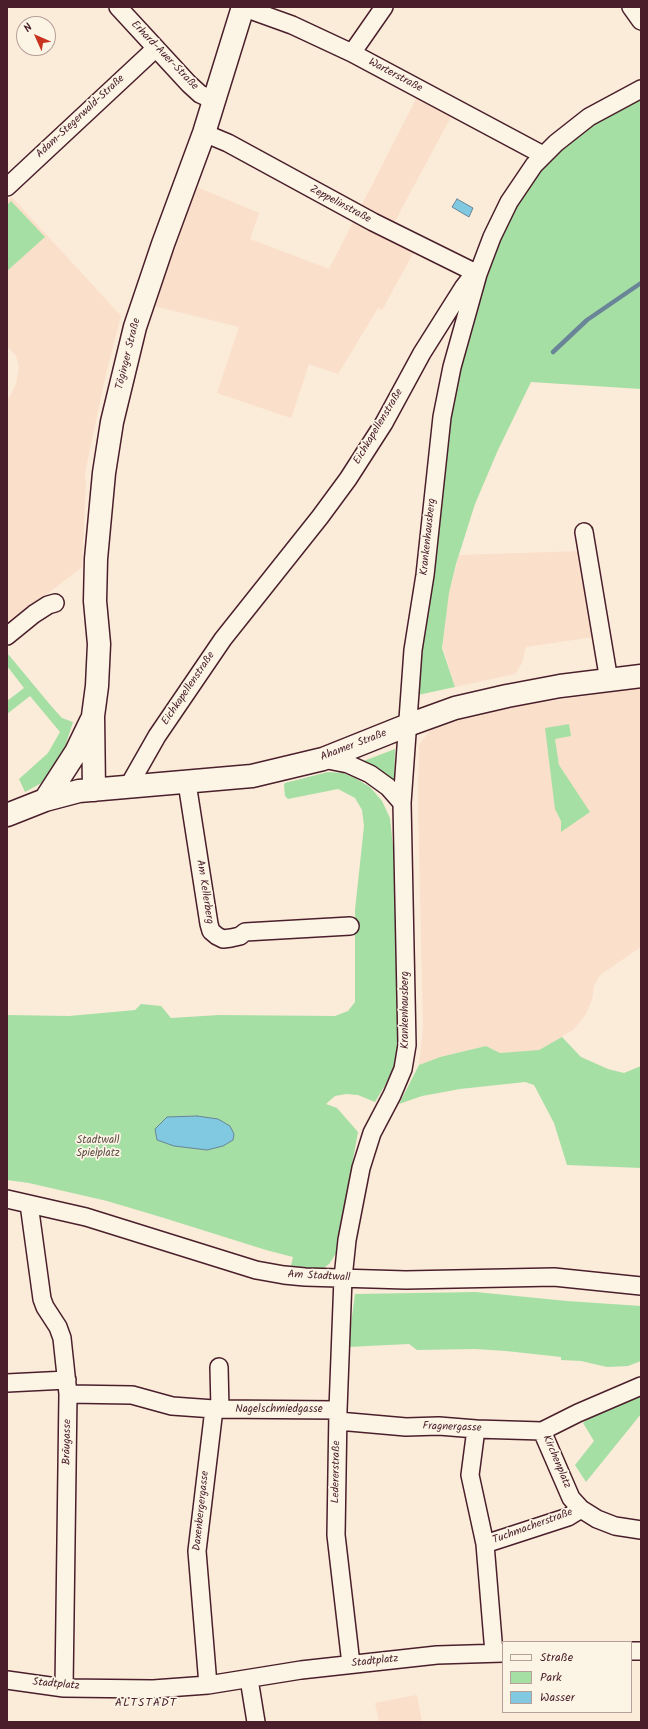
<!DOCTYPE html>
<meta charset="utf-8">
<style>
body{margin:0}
#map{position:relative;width:648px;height:1729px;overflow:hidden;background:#fbebd9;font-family:Kalam,sans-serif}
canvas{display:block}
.frame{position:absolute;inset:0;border:8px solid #4a1f2b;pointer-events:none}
.legend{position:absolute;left:502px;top:1641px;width:130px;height:72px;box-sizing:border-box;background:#fcf5e5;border:1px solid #b59f9b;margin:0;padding:5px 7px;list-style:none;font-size:12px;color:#4a1f2b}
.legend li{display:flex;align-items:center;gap:8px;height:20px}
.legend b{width:20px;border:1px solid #b59f9b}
.north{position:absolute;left:16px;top:16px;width:40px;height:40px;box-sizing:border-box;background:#fcf5e5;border:1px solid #b59f9b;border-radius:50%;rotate:315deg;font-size:11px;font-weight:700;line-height:16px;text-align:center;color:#4a1f2b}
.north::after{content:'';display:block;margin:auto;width:14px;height:18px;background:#c8321e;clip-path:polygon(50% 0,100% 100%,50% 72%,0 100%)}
</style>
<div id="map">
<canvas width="648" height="1729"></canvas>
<div class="frame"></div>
<ul class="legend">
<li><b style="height:5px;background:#fcf5e5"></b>Straße</li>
<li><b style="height:11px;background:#a6dfa4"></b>Park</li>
<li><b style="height:11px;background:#80c9e0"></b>Wasser</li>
</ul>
<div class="north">N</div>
</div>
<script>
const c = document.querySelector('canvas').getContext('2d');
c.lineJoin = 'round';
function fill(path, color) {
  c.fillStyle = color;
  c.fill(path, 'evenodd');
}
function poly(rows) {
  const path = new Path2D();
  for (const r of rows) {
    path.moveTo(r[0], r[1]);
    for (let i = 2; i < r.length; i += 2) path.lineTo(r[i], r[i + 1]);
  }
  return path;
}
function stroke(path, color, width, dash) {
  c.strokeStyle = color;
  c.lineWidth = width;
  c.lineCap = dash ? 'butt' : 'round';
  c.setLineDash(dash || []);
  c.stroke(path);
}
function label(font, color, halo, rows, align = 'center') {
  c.font = font + ' Kalam,sans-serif';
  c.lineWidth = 3.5;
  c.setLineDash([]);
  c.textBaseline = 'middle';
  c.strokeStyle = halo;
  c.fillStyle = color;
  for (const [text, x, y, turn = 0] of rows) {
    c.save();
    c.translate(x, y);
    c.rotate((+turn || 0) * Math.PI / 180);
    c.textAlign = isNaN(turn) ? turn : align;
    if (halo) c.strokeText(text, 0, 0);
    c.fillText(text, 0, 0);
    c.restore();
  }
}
fill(poly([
 [417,97,452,115,394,223,415,250,382,310,378,308,338,374,309,364,291,418,217,393,239,327,154,306,197,187,259,213,250,239,329,269],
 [12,197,121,316,105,378,85,473,86,483,82,567,7,625,7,399,10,396,16,384,19,367,16,356,7,346,7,201],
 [582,551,593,637,526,647,522,663,515,674,455,687,442,645,449,593,459,555],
 [641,688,641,947,600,975,594,985,592,1000,586,1014,574,1029,557,1040,539,1050,520,1052,500,1053,486,1046,440,1057,419,1065,423,1028,418,805,419,745,431,729,459,720,514,706],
 [417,1695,422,1722,379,1722,375,1703]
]), '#fadfca');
fill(poly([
 [641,98,641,389,531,382,498,450,475,504,456,564,449,593,442,648,455,687,418,695,417,694,419,658,453,396,462,359,495,247,520,197,542,168,557,152,591,126],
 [11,201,45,237,7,271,7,205],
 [8,654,52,707,62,718,73,722,61,759,45,781,25,792,19,779,48,753,60,732,30,696,7,714,7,701,24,688,7,666],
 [569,724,571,736,555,739,559,765,590,812,561,832,561,821,555,809,545,728],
 [395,749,394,784,361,762],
 [328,772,343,773,355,778,370,787,382,801,390,818,395,866,399,1012,398,1046,394,1070,375,1102,358,1095,346,1094,335,1096,326,1104,337,1108,358,1132,336,1253,330,1263,324,1268,311,1269,291,1266,293,1257,266,1250,164,1218,107,1201,29,1183,7,1180,7,1015,69,1016,135,1010,141,1004,161,1006,171,1018,219,1015,335,1016,348,1011,355,1002,355,910,364,826,362,810,355,798,338,789,288,799,285,796,284,785,285,783],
 [562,1037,581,1057,608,1069,624,1073,641,1066,641,1168,567,1165,554,1123,534,1085,525,1082,460,1089,422,1096,399,1104,419,1065,440,1057,486,1046,500,1053,539,1050],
 [476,1292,567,1301,641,1306,641,1361,628,1366,607,1367,581,1361,561,1360,561,1357,506,1351,475,1349,417,1350,409,1344,348,1347,355,1294],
 [641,1389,641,1414,586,1482,575,1465,594,1441,583,1423,588,1418]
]), '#a6dfa4');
const water = poly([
 [457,199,473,208,469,217,452,207,457,199],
 [197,1116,218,1119,230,1126,234,1134,233,1140,223,1146,207,1150,174,1146,157,1140,155,1129,167,1117,197,1116]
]);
fill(water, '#80c9e0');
stroke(water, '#6a8598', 1);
stroke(poly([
 [553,352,587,320,641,283]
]), '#6a8598', 4.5);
const minor = poly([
 [118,7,189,84,200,94,215,101],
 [242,7,292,25,352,53,543,155],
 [631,7,641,21],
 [352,53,384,7],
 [204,133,228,143,373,222,478,274],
 [7,187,156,48],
 [584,532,609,681],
 [7,636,34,614,48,605,55,603],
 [323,759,348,764,370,774,388,787,402,803],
 [187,783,209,924,211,931,217,936,223,939,231,938,240,936,245,932,350,926],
 [128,787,157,736,223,639,320,517,348,479,384,423,422,353,463,288,470,279,474,276],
 [7,1199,86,1217,256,1270,284,1275,305,1277,406,1280,554,1277,641,1286],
 [29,1204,42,1299,45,1307,58,1327,62,1338,68,1394,64,1688],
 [219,1367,220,1409],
 [7,1383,67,1380],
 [641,1386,578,1413,542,1431,571,1498,581,1509,597,1519,615,1526,641,1530],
 [68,1394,132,1395,172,1406,214,1409,338,1410],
 [338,1421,406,1427,439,1426,476,1429,542,1431],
 [476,1429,470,1475,485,1544,494,1653],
 [485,1544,568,1517,581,1509],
 [631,1651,641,1651],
 [351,1664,336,1535,338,1410,343,1278,347,1240,361,1168,372,1133,392,1095,403,1069,407,1045,402,803,413,650,425,575,442,417,452,367,478,274,492,237,509,202,534,165,556,143,589,117,641,89],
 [249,1679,256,1722],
 [7,1680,64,1688,153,1689,208,1685,301,1670,437,1655,503,1653],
 [208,1685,197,1551,214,1409]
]);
const tertiary = poly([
 [94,790,93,716,97,686,99,644,95,601,96,559,104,473,112,422,135,327,163,244,204,133,243,7],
 [45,800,76,752,91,721],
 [7,815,45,800,79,791,252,776,323,759,408,725,455,708,507,696,560,686,641,676]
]);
stroke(minor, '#4a1f2b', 20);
stroke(tertiary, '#4a1f2b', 25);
stroke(minor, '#fcf5e5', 17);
stroke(tertiary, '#fcf5e5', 22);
label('11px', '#4a1f2b', '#fcf5e5', [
 ["Erhard-Auer-Straße",164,56,46],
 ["Warterstraße",395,76,28],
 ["Adam-Stegerwald-Straße",81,117,-43],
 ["Zeppelinstraße",340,205,28],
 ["Töginger Straße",129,354,-76],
 ["Eichkapellenstraße",379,427,-59],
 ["Krankenhausberg",429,537,-84],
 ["Eichkapellenstraße",189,689,-56],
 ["Ahamer Straße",354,746,-21],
 ["Am Kellerberg",204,892,81],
 ["Krankenhausberg",406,1010,-90],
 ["Am Stadtwall",319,1277,3],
 ["Nagelschmiedgasse",279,1410],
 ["Fragnergasse",452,1428,2],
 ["Bräugasse",68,1442,-89],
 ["Kirchenplatz",556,1462,67],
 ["Ledererstraße",337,1472,-89],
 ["Daxenbergergasse",202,1511,-84],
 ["Tuchmacherstraße",533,1527,-20],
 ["Stadtplatz",375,1662,-6],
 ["Stadtplatz",56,1685,5]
]);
label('11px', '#614f49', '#fcf5e5', [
 ["Stadtwall",98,1141],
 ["Spielplatz",98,1154]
]);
c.letterSpacing = '1px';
label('12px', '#4a1f2b', '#fcf5e5', [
 ["ALTSTADT",146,1704]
]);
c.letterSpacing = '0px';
</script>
